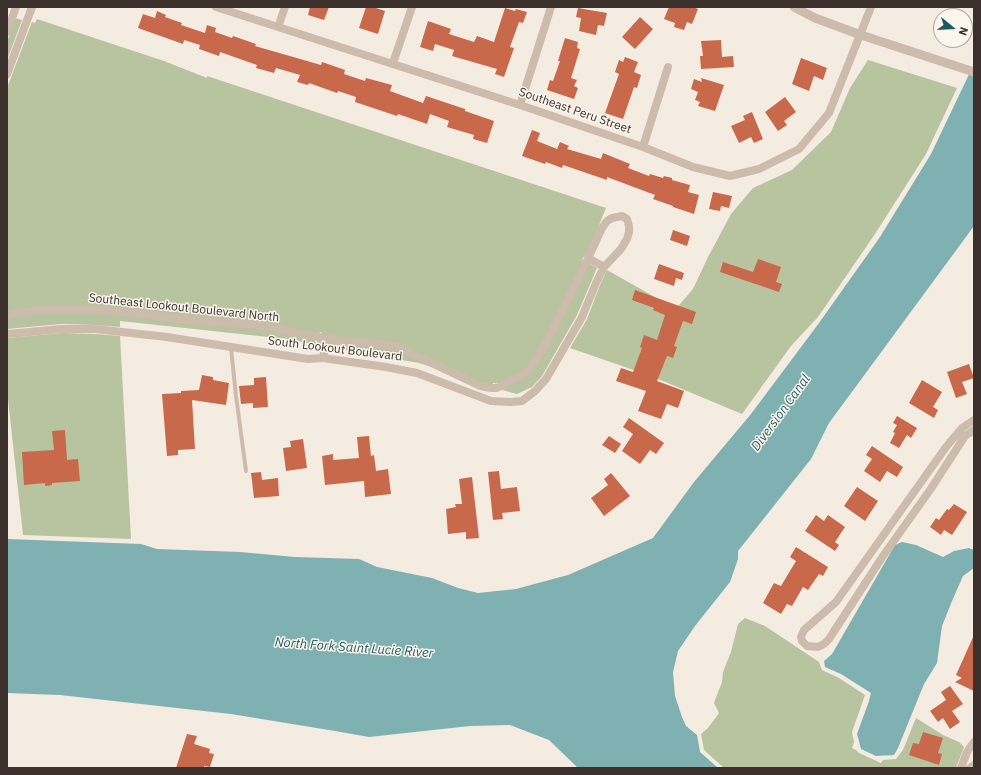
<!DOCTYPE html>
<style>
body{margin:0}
#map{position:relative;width:981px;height:775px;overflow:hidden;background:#f4ebe1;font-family:"IBM Plex Sans",sans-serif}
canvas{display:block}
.frame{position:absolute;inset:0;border:8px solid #3b302b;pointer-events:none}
.north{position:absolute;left:933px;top:8px;width:40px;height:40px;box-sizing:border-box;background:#fbf5ee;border:1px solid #aea6a0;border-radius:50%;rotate:108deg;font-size:11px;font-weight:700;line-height:16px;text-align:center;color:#3b302b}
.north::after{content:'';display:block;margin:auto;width:14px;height:18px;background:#1f5a5e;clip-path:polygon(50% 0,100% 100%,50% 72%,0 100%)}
</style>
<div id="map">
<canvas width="981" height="775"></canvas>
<div class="frame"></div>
<div class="north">N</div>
</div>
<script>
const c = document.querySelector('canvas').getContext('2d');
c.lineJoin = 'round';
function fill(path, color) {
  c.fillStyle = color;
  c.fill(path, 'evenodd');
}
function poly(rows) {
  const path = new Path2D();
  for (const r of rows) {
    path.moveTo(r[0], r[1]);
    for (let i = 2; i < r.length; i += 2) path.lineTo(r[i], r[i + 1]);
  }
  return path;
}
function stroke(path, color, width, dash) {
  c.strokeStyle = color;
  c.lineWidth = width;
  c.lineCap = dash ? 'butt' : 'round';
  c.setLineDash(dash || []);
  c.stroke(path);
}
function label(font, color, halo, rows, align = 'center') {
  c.font = font + ' "IBM Plex Sans",sans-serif';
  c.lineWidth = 3;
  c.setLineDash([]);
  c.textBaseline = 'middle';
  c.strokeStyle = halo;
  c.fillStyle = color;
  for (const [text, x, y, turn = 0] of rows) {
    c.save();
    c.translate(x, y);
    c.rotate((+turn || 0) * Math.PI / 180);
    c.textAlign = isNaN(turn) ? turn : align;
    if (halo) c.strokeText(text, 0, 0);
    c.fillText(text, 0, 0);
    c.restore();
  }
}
fill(poly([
 [15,18,22,20,7,60,7,42],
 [37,19,164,61,207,78,207,76,606,208,588,252,582,259,597,268,577,315,542,376,532,387,517,394,502,390,502,384,493,383,492,387,419,363,328,347,321,332,312,335,317,345,287,339,120,321,120,327,94,325,61,324,7,329,7,88,32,22,35,23],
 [868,60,957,88,926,154,875,234,818,317,791,346,742,414,651,376,570,348,587,319,600,285,607,270,669,305,669,317,693,289,708,257,731,214,753,188,792,170,831,132,850,88],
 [62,333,95,334,120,336,131,539,23,535,7,390,7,338],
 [745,618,765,626,819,662,822,670,839,678,865,695,852,732,854,742,852,748,856,750,859,753,881,763,883,760,896,759,903,750,916,718,943,735,959,742,964,747,956,768,724,768,704,750,701,734,708,728,719,713,714,703,722,682,723,672,731,652,738,624]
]), '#b8c4a0');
fill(poly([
 [974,64,974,226,829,423,811,459,738,551,738,559,730,582,695,626,678,651,673,672,675,696,682,717,686,726,697,735,700,752,718,768,578,768,549,740,510,725,470,726,369,737,335,731,231,714,60,695,7,693,7,539,141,544,157,549,240,552,295,557,359,559,377,567,432,578,458,588,478,593,516,589,568,575,653,538,694,482,751,414,819,323,880,237,931,154],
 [902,542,916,545,943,557,954,551,969,548,974,550,974,568,963,576,952,601,942,626,937,663,924,684,898,748,894,755,876,756,861,749,857,734,869,701,871,693,841,674,825,667,824,661,832,654,895,545]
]), '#7fb0b2');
fill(poly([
 [310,7,329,7,324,20,308,15],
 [366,7,373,7,385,11,378,34,359,28],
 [669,7,693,7,698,9,692,24,687,22,684,30,674,27,675,23,664,19],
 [505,8,515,11,516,9,527,12,523,23,519,22,510,47,514,48,504,77,495,74,497,69,452,56,454,50,435,44,433,51,420,47,428,21,451,29,449,34,474,42,477,36,494,42],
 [578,8,607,13,604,26,598,25,596,35,579,31,581,18,576,17],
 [157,11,166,15,165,17,182,23,181,25,205,33,207,25,216,28,215,32,232,38,233,36,256,44,255,46,321,65,322,62,345,70,344,74,365,81,366,78,392,85,390,91,423,103,426,96,465,109,465,111,494,121,487,143,473,139,474,135,447,127,449,121,430,114,427,124,398,114,397,116,355,102,356,97,338,91,337,93,309,83,308,85,297,82,300,75,276,68,274,73,256,68,257,65,220,52,219,56,199,49,200,45,184,40,183,44,138,28,143,14,155,18],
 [640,17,653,29,635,49,622,37],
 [565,38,578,42,577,48,580,49,571,78,577,80,574,86,578,88,574,99,547,90,550,80,553,81,560,61,558,61],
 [721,40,722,57,733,56,734,67,701,69,700,56,703,56,701,41],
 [625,57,638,62,634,72,641,75,637,88,634,87,623,119,605,113,619,74,615,72,619,60,623,62],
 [801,58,827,68,823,80,814,76,809,91,792,84],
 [701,78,724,85,715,111,698,106,700,102,695,100,698,92,691,89,694,79,702,82],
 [785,97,796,112,784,121,787,125,778,131,765,112],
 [752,112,763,139,754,143,751,137,739,143,731,126,745,120,743,116],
 [532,130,540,133,537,141,557,149,560,142,569,146,567,149,601,159,603,153,630,164,628,168,649,176,650,174,663,178,664,176,672,178,672,180,690,185,688,192,699,195,694,214,673,207,673,206,653,199,655,195,607,177,607,180,563,165,562,168,546,162,545,164,522,156],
 [713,192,732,196,729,208,721,206,720,211,709,209],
 [673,230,690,236,687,246,670,240],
 [758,259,781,267,776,282,782,284,779,292,720,272,723,262,753,272],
 [659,264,684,273,682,280,676,278,674,286,654,279],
 [635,290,696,312,692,324,683,321,674,346,677,347,673,358,667,356,657,381,684,391,678,408,667,404,661,419,638,411,646,391,616,381,621,368,633,372,642,348,640,347,644,335,657,340,665,315,653,310,654,308,632,300],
 [969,364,974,378,962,382,967,394,956,398,947,372],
 [202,375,213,377,213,380,229,383,226,405,192,400,195,449,178,450,178,455,167,456,162,394,181,393,181,391,199,390],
 [266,377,268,407,253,408,253,403,241,404,239,386,254,385,254,378],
 [922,380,942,392,933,407,938,410,934,418,909,403],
 [897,416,917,428,911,438,907,435,899,448,890,443,895,433,893,432,897,425,893,423],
 [629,418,664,443,656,454,650,450,640,464,622,451,633,434,623,427],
 [65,430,67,460,78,459,80,481,52,483,52,485,45,486,45,483,24,485,22,452,54,450,52,431],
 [369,436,371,456,374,455,376,471,388,469,391,494,365,497,364,481,325,485,322,456,333,454,333,460,359,458,357,437],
 [609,436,621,444,615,453,602,445],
 [303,439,307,468,286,471,283,448,291,447,290,441],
 [872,446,903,467,897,477,887,471,880,482,864,471,872,459,866,455],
 [499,471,501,489,517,487,520,511,502,513,503,519,493,520,488,472],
 [261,472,262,480,278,478,279,496,254,498,251,473],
 [611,473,630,496,604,516,591,498,608,485,604,479],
 [472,477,479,538,466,539,466,532,448,534,446,509,456,507,455,504,462,504,459,479],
 [857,487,878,501,865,521,844,506],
 [954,504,967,512,952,535,944,530,941,535,930,527,936,518,939,520,947,509,949,510],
 [816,515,824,521,828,515,845,527,835,542,839,545,835,551,805,531],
 [796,547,828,567,823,576,819,574,808,590,803,587,792,606,787,604,781,614,763,603,774,583,781,586,796,561,790,557],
 [974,635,974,691,955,682,962,678,956,675],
 [950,686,963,704,952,711,960,722,950,729,943,718,938,722,930,711,946,700,941,692],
 [923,732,943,738,938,753,942,754,939,765,909,755,913,743,919,744],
 [187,734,197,736,194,744,210,749,209,753,214,754,210,767,204,766,204,768,176,768]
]), '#c8694b');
stroke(poly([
 [231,348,236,396,246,471]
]), '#cdbbac', 4);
stroke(poly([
 [216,7,520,105,643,147,693,167,730,176,759,169,799,149,829,113,871,7],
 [278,27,285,7],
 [7,32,16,7],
 [393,63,412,7],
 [7,74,32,7],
 [520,105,551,7],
 [643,147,668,67],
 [588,258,604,267],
 [7,316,17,313,40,310,95,310,146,314,179,319,256,325,319,337,342,341,384,344,398,347,480,386,491,388,497,388,521,376,530,369,545,345,584,267,602,228,607,221,612,218,622,216,627,219,629,226,629,232,627,239,621,249,604,267,596,283,582,317,546,379,535,391,522,401,511,402,491,401,417,373,386,367,323,358,308,359,167,337,95,329,61,329,7,334],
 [319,337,323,346,324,353,323,358],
 [974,420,962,428,946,447,836,602,804,630,801,637,802,641,807,646,818,647,824,644,829,639,883,556,930,490,965,436,974,430],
 [961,768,967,752,974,742],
 [970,768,974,765]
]), '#cdbbac', 8);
stroke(poly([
 [794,7,815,18,861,35,974,72]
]), '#cdbbac', 9);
label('12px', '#3b302b', '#fbf5ee', [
 ["Southeast Peru Street",575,111,19],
 ["Southeast Lookout Boulevard North",184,308,6],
 ["South Lookout Boulevard",335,349,7]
]);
label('italic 13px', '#1f5a5e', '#fbf5ee', [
 ["Diversion Canal",781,413,-54],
 ["North Fork Saint Lucie River",354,648,4]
]);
</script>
